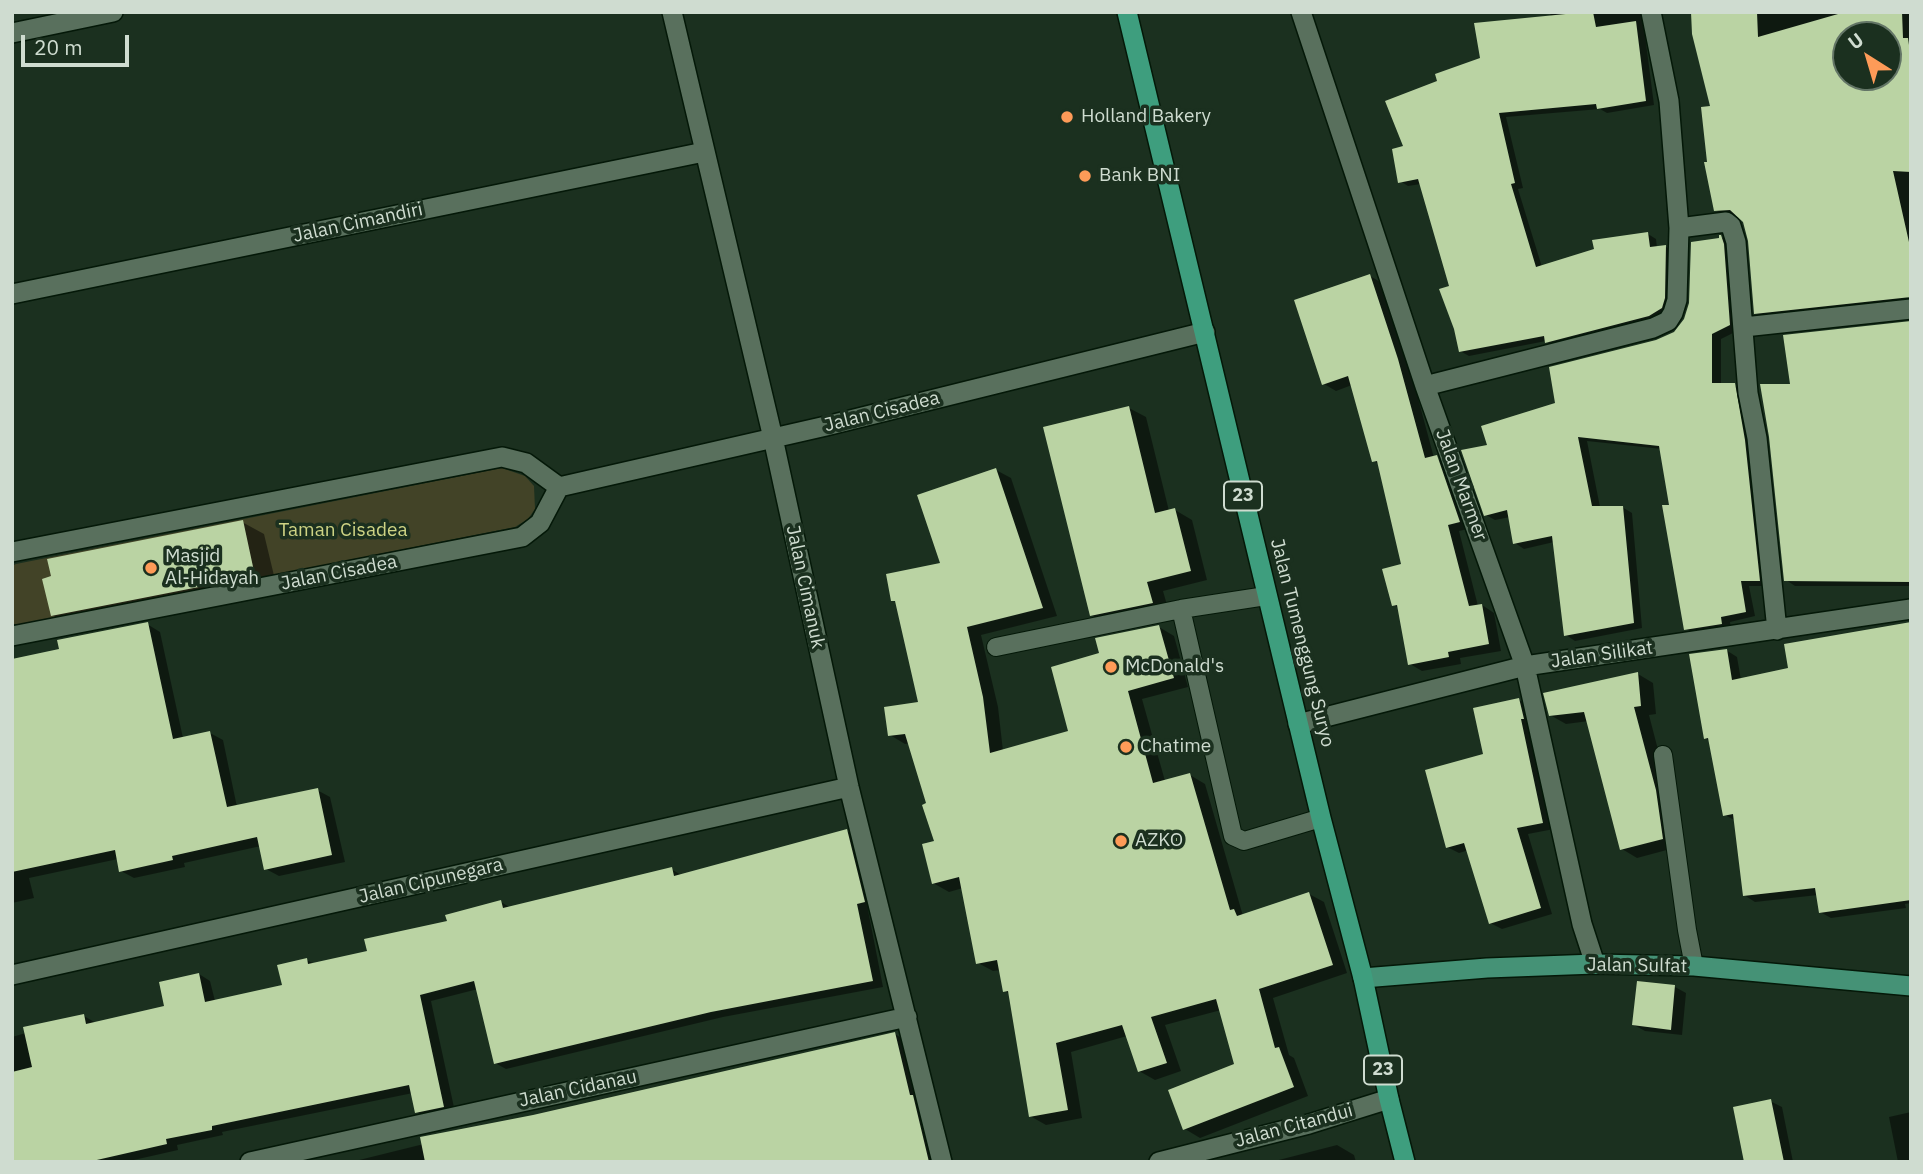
<!DOCTYPE html>
<style>
body{margin:0}
#map{position:relative;width:1923px;height:1174px;overflow:hidden;background:#1b301f;font-family:"IBM Plex Sans",sans-serif}
canvas{display:block}
.frame{position:absolute;inset:0;border:14px solid #cfdcd0;pointer-events:none}
.north{position:absolute;left:1832px;top:21px;width:70px;height:70px;box-sizing:border-box;background:#1b301f;border:2px solid #637566;border-radius:50%;rotate:323deg;font-size:19px;font-weight:700;line-height:28px;text-align:center;color:#cfdcd0}
.north::after{content:'';display:block;margin:auto;width:24px;height:32px;background:#fe9b58;clip-path:polygon(50% 0,100% 100%,50% 72%,0 100%)}
.scale{position:absolute;left:21px;top:35px;width:108px;height:32px;box-sizing:border-box;border:4px solid #cfdcd0;border-top:0;padding-left:9px;font-size:21px;line-height:24px;white-space:nowrap;color:#cfdcd0;-webkit-text-stroke:5px #1b301f;paint-order:stroke}
</style>
<div id="map">
<canvas width="1923" height="1174"></canvas>
<div class="frame"></div>
<div class="north">U</div>
<div class="scale">20 m</div>
</div>
<script>
const c = document.querySelector('canvas').getContext('2d');
c.lineJoin = 'round';
function fill(path, color) {
  c.fillStyle = color;
  c.fill(path, 'evenodd');
}
function poly(rows) {
  const path = new Path2D();
  for (const r of rows) {
    path.moveTo(r[0], r[1]);
    for (let i = 2; i < r.length; i += 2) path.lineTo(r[i], r[i + 1]);
  }
  return path;
}
function stroke(path, color, width, dash) {
  c.strokeStyle = color;
  c.lineWidth = width;
  c.lineCap = dash ? 'butt' : 'round';
  c.setLineDash(dash || []);
  c.stroke(path);
}
function label(font, color, halo, rows, align = 'center') {
  c.font = font + ' "IBM Plex Sans",sans-serif';
  c.lineWidth = 7;
  c.setLineDash([]);
  c.textBaseline = 'middle';
  c.strokeStyle = halo;
  c.fillStyle = color;
  for (const [text, x, y, turn = 0] of rows) {
    c.save();
    c.translate(x, y);
    c.rotate((+turn || 0) * Math.PI / 180);
    c.textAlign = isNaN(turn) ? turn : align;
    if (halo) c.strokeText(text, 0, 0);
    c.fillText(text, 0, 0);
    c.restore();
  }
}
fill(poly([
 [502,468,525,476,534,486,535,509,528,519,515,527,27,624,12,624,12,566,16,564]
]), '#424327');
fill(poly([
 [1550,12,1642,12,1654,105,1607,113,1600,109,1506,117,1523,188,1518,189,1542,267,1648,234,1656,239,1657,248,1666,247,1674,252,1668,316,1555,346,1546,341,1469,356,1460,351,1451,287,1421,184,1408,186,1400,181,1406,148,1439,82,1483,59,1551,17],
 [1693,12,1911,12,1911,295,1901,294,1911,299,1911,302,1765,318,1756,313,1750,241,1744,221,1737,215,1725,215,1715,210,1709,163,1712,108],
 [1846,35,1888,35,1888,77,1846,77],
 [1721,237,1730,242,1739,330,1721,339,1721,385,1734,385,1744,391,1768,586,1749,586,1755,616,1730,622,1731,629,1696,634,1686,629,1671,507,1662,449,1587,441,1600,507,1622,507,1632,513,1642,628,1575,641,1566,635,1554,542,1524,549,1515,543,1510,517,1495,520,1486,515,1489,446,1657,342,1675,333,1685,320],
 [1370,276,1382,283,1410,368,1434,458,1449,464,1472,528,1459,531,1478,606,1482,605,1494,613,1501,651,1460,658,1461,664,1422,671,1410,664,1400,609,1394,605,1403,566,1380,465,1374,461,1352,385,1336,391,1324,384],
 [1911,323,1911,586,1795,586,1786,580,1792,386],
 [1129,408,1146,417,1169,511,1175,510,1192,520,1207,580,1163,591,1169,612,1109,625,1091,615],
 [996,470,1011,478,1057,616,981,635,998,707,1003,751,1071,732,1101,654,1159,627,1174,636,1188,687,1142,699,1165,781,1190,775,1205,784,1243,916,1309,894,1324,902,1347,973,1273,998,1289,1055,1294,1058,1308,1096,1200,1138,1185,1129,1236,1065,1221,1010,1165,1025,1181,1071,1155,1080,1139,1071,1127,1036,1071,1052,1082,1118,1046,1125,1030,1116,1010,994,1005,991,1001,970,993,971,978,963,963,888,949,892,933,883,936,842,928,805,910,743,905,744,890,735,920,704,897,603,893,600,942,564],
 [242,522,264,534,277,588,75,628,52,615,53,577],
 [147,624,160,632,183,738,210,733,223,740,237,807,317,790,330,797,345,862,279,876,266,869,261,846,184,863,185,867,134,878,121,871,118,859,29,878,34,898,12,903,12,661,61,650],
 [1911,624,1911,903,1905,904,1906,908,1831,918,1820,912,1818,895,1755,902,1744,895,1736,821,1725,815,1710,741,1705,738,1726,650,1737,657,1741,680,1790,670],
 [1638,674,1653,683,1656,714,1649,715,1671,800,1678,847,1637,858,1622,849,1589,721,1566,724,1550,715],
 [1519,700,1531,706,1554,829,1528,834,1552,914,1502,929,1490,923,1469,850,1459,853,1447,847,1485,755],
 [847,831,858,837,875,908,868,910,883,987,723,1017,506,1069,495,1063,478,989,431,1001,455,1112,428,1118,417,1112,413,1093,222,1132,223,1135,177,1145,178,1150,125,1162,12,1162,12,1037,84,1016,96,1023,167,1007,199,974,210,981,215,1001,284,986,306,960,315,964,369,952,501,902,511,908,671,869,683,876],
 [1675,987,1686,993,1682,1035,1645,1031,1634,1025],
 [895,1034,906,1041,940,1162,351,1162,533,1117],
 [1770,1101,1782,1107,1793,1162,1746,1162],
 [1911,1112,1911,1162,1898,1162,1889,1117],
 [1337,1145,1354,1155,1356,1162,1271,1162]
]), '#0007');
fill(poly([
 [1586,12,1593,12,1596,27,1636,21,1646,101,1597,109,1596,104,1499,113,1515,183,1511,184,1536,267,1594,249,1592,240,1648,232,1650,247,1666,245,1665,298,1662,308,1649,316,1545,343,1544,336,1459,352,1454,329,1439,289,1449,286,1418,179,1398,183,1392,149,1403,146,1385,101,1437,81,1435,74,1480,58,1474,23],
 [1691,12,1757,12,1758,37,1845,12,1902,12,1903,38,1908,38,1911,59,1911,172,1893,171,1911,251,1911,297,1754,314,1748,241,1743,222,1730,210,1714,211,1704,162,1707,162,1701,107,1710,106,1692,34],
 [1846,35,1888,35,1888,77,1846,77],
 [1719,235,1721,235,1724,244,1730,325,1712,334,1712,383,1735,383,1745,440,1760,581,1741,581,1746,612,1721,617,1722,624,1684,630,1662,505,1669,505,1659,446,1578,437,1592,506,1623,506,1634,623,1564,636,1552,536,1513,544,1507,510,1484,516,1461,450,1487,445,1481,426,1555,403,1549,367,1656,340,1674,332,1684,319,1689,303,1691,242,1719,238],
 [1370,274,1398,359,1425,458,1437,455,1460,522,1448,525,1469,606,1482,604,1489,644,1448,652,1449,657,1408,665,1397,605,1392,606,1382,569,1401,564,1377,461,1372,462,1348,376,1322,385,1294,300],
 [1911,321,1911,582,1784,581,1769,437,1760,384,1790,384,1783,335],
 [1129,406,1155,513,1175,508,1191,571,1147,582,1153,603,1090,616,1043,427],
 [996,468,1043,608,967,627,983,697,990,753,1068,731,1051,667,1099,653,1095,638,1159,625,1174,678,1128,691,1153,783,1190,773,1230,910,1234,909,1237,916,1309,892,1333,965,1259,989,1275,1048,1279,1047,1294,1087,1183,1130,1168,1090,1234,1064,1216,999,1151,1017,1167,1063,1138,1072,1122,1025,1056,1043,1068,1110,1029,1117,1008,991,1003,992,997,960,976,964,959,877,932,884,922,844,934,841,922,805,926,803,905,734,888,736,884,707,918,702,895,601,891,601,886,574,940,563,917,495],
 [243,520,255,576,51,616,42,579,51,576,47,559],
 [148,622,173,739,210,731,227,807,318,788,332,855,264,870,257,837,172,856,173,860,119,872,115,850,12,872,12,659,59,649,57,640],
 [1911,622,1911,900,1819,913,1815,888,1743,896,1733,814,1723,816,1708,738,1704,739,1689,654,1727,649,1732,680,1788,668,1784,644],
 [1638,672,1641,706,1634,707,1656,790,1663,839,1620,850,1584,712,1549,716,1543,693],
 [1519,698,1524,719,1521,719,1543,823,1517,828,1541,908,1489,924,1464,843,1446,848,1425,770,1483,754,1473,708],
 [847,829,865,902,857,904,873,981,711,1012,494,1064,474,981,420,995,444,1107,415,1113,409,1085,212,1126,212,1130,166,1139,167,1144,88,1162,12,1162,12,1072,32,1067,23,1027,84,1014,86,1024,164,1006,159,982,199,973,205,1002,282,985,277,965,307,958,308,964,367,951,364,939,447,921,445,915,501,900,503,908,672,867,674,876],
 [1637,981,1675,985,1671,1030,1632,1025],
 [895,1032,910,1095,913,1095,929,1162,425,1162,420,1137,533,1115],
 [1771,1099,1784,1162,1744,1162,1733,1107]
]), '#bad3a3');
const service = poly([
 [1181,609,1233,836,1244,841,1321,818],
 [996,647,1181,609,1266,596],
 [1663,755,1687,930,1694,966]
]);
const minor = poly([
 [672,12,773,438,849,787,942,1162],
 [1301,12,1425,386,1525,666,1582,924,1595,964],
 [1651,12,1669,101,1679,228,1726,222,1731,226,1736,242,1748,393,1757,438,1777,630],
 [12,33,113,12],
 [12,294,704,152],
 [1744,327,1911,309],
 [1425,386,1653,328,1668,321,1673,313,1677,300,1679,228],
 [12,552,502,457,526,463,559,487,826,426,1205,332],
 [12,636,522,537,540,523,559,487],
 [1298,724,1525,666,1911,609],
 [12,975,849,787],
 [250,1162,907,1017],
 [1159,1162,1309,1124,1389,1099]
]);
const primary = poly([
 [1363,978,1487,968,1595,964,1694,966,1911,986]
]);
const trunk = poly([
 [1127,12,1321,818,1363,978,1389,1099,1405,1162]
]);
stroke(service, '#041808', 20);
stroke(minor, '#041808', 22);
stroke(primary, '#041808', 22);
stroke(trunk, '#041808', 22);
stroke(service, '#59705d', 18);
stroke(minor, '#59705d', 19);
stroke(primary, '#459276', 19);
stroke(trunk, '#3e9e7e', 19);
for (const [x, y, r, color] of [
 [1067,117,7,"#fe9b58"],
 [1085,176,7,"#fe9b58"],
 [151,568,7,"#fe9b58"],
 [1111,667,7,"#fe9b58"],
 [1126,747,7,"#fe9b58"],
 [1121,841,7,"#fe9b58"]
]) {
  const dot = new Path2D();
  dot.arc(x, y, r, 0, 2 * Math.PI);
  c.fillStyle = color;
  c.fill(dot);
  stroke(dot, '#1b301f', 2.5);
}
for (const [x, y, w] of [
 [1243,496,38],
 [1383,1070,38]
]) {
  const box = new Path2D();
  box.roundRect(x - w / 2, y - 14.5, w, 29, 5);
  c.fillStyle = '#1b301f';
  c.fill(box);
  stroke(box, '#cfdcd0', 2);
}
label('bold 18px', '#cfdcd0', null, [
 ["23",1243,496],
 ["23",1383,1070]
]);
label('19px', '#cfdcd0', '#1b301f', [
 ["Holland Bakery",1081,117],
 ["Bank BNI",1099,176],
 ["Masjid",165,557],
 ["Al-Hidayah",165,579],
 ["McDonald's",1125,667],
 ["Chatime",1140,747],
 ["AZKO",1135,841]
], 'left');
label('19px', '#cfdcd0', '#1b301f', [
 ["Jalan Cimandiri",358,223,-12],
 ["Jalan Cisadea",882,412,-14],
 ["Jalan Marmer",1461,485,70],
 ["Jalan Cisadea",339,573,-11],
 ["Jalan Cimanuk",805,587,78],
 ["Jalan Tumenggung Suryo",1302,643,76],
 ["Jalan Silikat",1602,655,-8],
 ["Jalan Cipunegara",431,881,-13],
 ["Jalan Sulfat",1637,966,1],
 ["Jalan Cidanau",578,1089,-12],
 ["Jalan Citandui",1294,1126,-15]
]);
label('19px', '#ced384', '#1b301f', [
 ["Taman Cisadea",343,531]
]);
</script>
